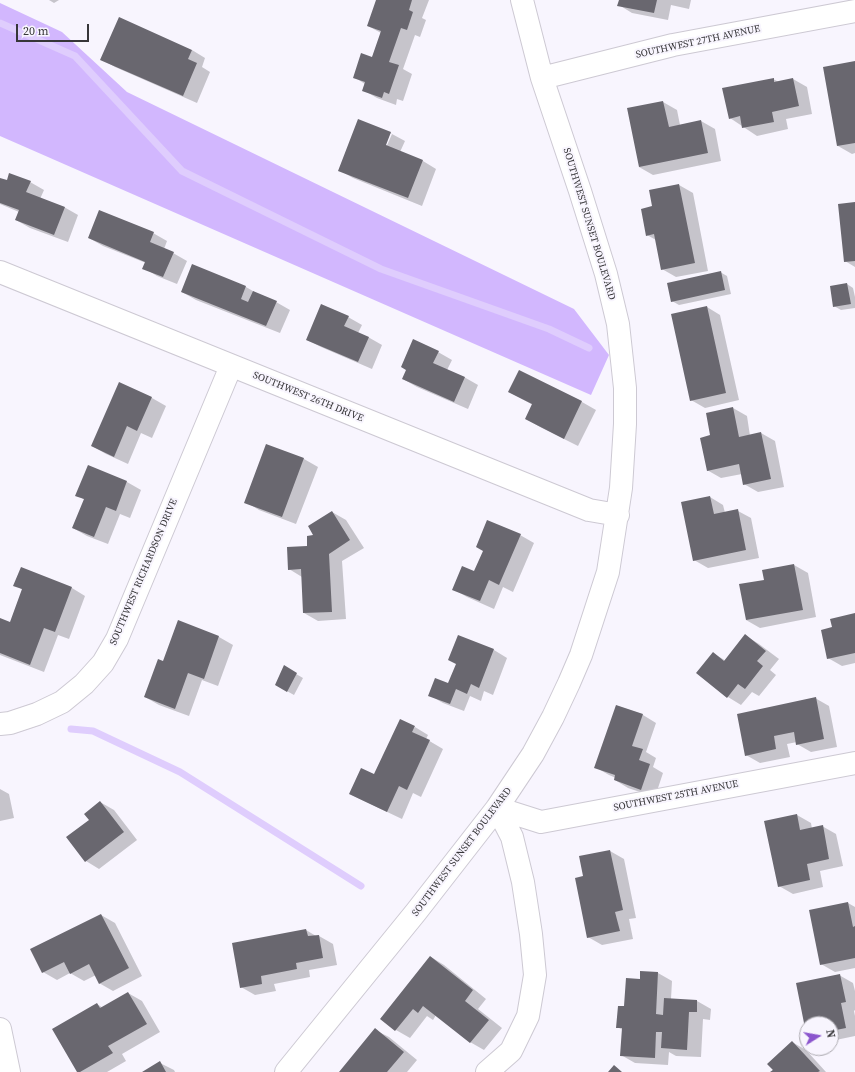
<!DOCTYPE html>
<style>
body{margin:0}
#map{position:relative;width:855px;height:1072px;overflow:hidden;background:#f8f5fe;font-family:"Source Serif 4",serif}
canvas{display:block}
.north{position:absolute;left:799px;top:1016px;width:40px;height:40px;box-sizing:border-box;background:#f8f5fe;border:1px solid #aba9af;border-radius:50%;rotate:79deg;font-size:11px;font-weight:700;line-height:16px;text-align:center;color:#373639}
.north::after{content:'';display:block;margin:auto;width:14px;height:18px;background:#8b55cd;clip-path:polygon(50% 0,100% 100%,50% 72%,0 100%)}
.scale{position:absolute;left:16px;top:24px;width:73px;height:18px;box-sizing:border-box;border:2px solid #373639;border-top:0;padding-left:5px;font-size:12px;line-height:14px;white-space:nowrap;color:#373639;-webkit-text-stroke:3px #f8f5fe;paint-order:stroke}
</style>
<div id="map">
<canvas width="855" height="1072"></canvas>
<div class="north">N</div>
<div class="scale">20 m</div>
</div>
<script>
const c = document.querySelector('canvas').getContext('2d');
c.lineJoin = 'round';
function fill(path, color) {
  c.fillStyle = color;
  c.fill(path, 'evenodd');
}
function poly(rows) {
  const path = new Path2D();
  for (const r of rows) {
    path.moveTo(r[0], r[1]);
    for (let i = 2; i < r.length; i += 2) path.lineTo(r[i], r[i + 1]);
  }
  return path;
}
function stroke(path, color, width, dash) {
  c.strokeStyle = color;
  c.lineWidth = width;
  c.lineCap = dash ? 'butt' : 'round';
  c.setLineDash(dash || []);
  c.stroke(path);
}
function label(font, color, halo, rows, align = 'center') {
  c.font = font + ' "Source Serif 4",serif';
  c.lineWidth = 4;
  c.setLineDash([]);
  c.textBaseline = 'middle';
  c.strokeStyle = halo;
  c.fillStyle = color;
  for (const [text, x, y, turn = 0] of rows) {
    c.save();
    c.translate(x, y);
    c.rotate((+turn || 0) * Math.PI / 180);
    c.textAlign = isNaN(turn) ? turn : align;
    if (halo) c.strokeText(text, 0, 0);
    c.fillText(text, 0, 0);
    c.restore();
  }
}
fill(poly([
 [0,3,62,32,127,92,574,309,609,355,591,395,0,136]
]), '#d2b7fe');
fill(poly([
 [49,0,59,0,54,3],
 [377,0,429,0,422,18,426,20,420,37,415,35,403,69,412,74,403,101,397,99,396,105,377,98,363,90,365,84,354,77,372,58,381,33,368,26],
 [620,0,691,0,689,9,671,5,668,20,632,13,619,5],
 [192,50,205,58,202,67,210,72,197,103,115,67,101,59],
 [855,62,855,153,852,154,838,146],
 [773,79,779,82,793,79,807,87,812,114,786,119,788,129,757,136,730,118],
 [663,102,677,110,680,125,701,121,715,129,721,161,653,175,639,167],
 [358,121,392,134,390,134,383,150,385,150,392,134,405,141,400,152,423,161,436,169,422,206,353,178,339,170],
 [0,179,7,181,30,182,44,190,40,199,64,207,78,215,68,242,30,228,16,220,19,212,0,204],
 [679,185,693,193,708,271,676,277,662,269,656,240,647,235,654,207],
 [855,203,855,267,845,261],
 [153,233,167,241,164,249,173,253,187,261,177,284,157,276,144,268,146,263,103,246,89,238],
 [192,266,246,287,258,294,276,302,290,310,280,333,196,300,182,292],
 [720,272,727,276,731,294,679,305,672,301],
 [847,284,853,288,855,297,855,308,841,310,834,306],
 [707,307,720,315,739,400,705,408,691,400],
 [348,317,362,325,358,333,368,337,382,345,372,369,321,347,307,340],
 [438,352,452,360,447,370,464,377,478,385,468,409,417,387,403,379],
 [519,371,582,402,596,410,578,446,540,427,526,419,533,405,509,392],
 [120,384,152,398,166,406,152,438,141,433,128,464,106,454,92,446],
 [733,408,747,416,750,436,761,433,775,441,784,487,758,492,744,484,742,474,721,478,707,470,712,436],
 [267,445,304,459,318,467,296,524,259,510,246,502],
 [88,466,127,482,141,490,130,518,120,514,108,544,87,536,73,528,85,500,77,495],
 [710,497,723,505,725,513,738,511,751,518,759,558,708,568,694,560],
 [332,512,346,520,364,548,342,561,346,619,318,621,304,613,302,577,289,569,308,547],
 [520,535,534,543,513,592,503,587,494,609,467,597,453,589],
 [794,565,808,573,816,617,760,628,746,620,765,581],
 [15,585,72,588,85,596,69,639,58,635,44,672,0,655,0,619,11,623,23,590],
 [855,614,855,663,842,666,828,658,833,628],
 [178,622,219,637,233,645,218,686,202,680,189,716,159,705,145,697,164,662],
 [459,636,494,650,507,658,493,695,484,691,481,701,470,696,464,711,443,703,429,695,449,685,457,664],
 [746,636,759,644,779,659,770,670,776,675,759,696,752,692,741,705,728,697,697,673,713,653,726,661],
 [284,667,303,678,294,695,276,685],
 [815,698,829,706,837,747,811,752,797,744,797,742,787,744,790,757,760,763,746,755],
 [617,706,643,715,656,723,646,752,656,758,653,767,663,773,655,797,628,788,615,780,616,778,609,775,595,767],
 [415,727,428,735,426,739,443,749,421,797,413,793,402,819,364,801,350,794,374,775],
 [0,789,9,794,14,818,0,821],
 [100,802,114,810,137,840,99,869,86,861,90,820],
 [797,815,811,823,812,829,822,826,836,834,843,866,820,871,823,887,793,894,779,886],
 [610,851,624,859,636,918,629,919,633,939,602,945,588,937,584,877,580,857],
 [848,903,855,907,855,968,835,972,821,964],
 [101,915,115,923,142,976,113,991,99,983,96,975,84,981,70,973,57,980,43,972],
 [306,930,316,936,319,936,333,944,337,965,309,970,310,977,274,984,276,991,255,995,241,987],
 [431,957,444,965,486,999,478,1009,502,1028,484,1050,470,1042,436,1015,433,1020,427,1016,410,1038,396,1030,381,1019],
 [641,972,658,973,672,981,671,999,697,1001,711,1009,710,1020,703,1019,701,1057,676,1056,669,1052,668,1065,635,1063,621,1055,623,1030,617,1027,625,1007,641,980],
 [839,975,853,983,855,991,855,1010,854,1011,855,1016,855,1036,831,1041,831,1024,807,1024,807,1031,797,984],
 [128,993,142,1001,160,1032,122,1054,126,1061,107,1072,78,1072,97,1004,103,1008],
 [375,1030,389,1037,417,1060,407,1072,341,1072],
 [792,1042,806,1050,826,1072,771,1072],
 [160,1063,174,1070,175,1072,144,1072]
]), '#0003');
stroke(poly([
 [0,23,75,56,182,171,381,269,549,329,589,348],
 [71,729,93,731,180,772,361,886]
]), '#dfcdfd', 7);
fill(poly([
 [376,0,412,0,409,10,413,12,407,30,401,28,389,62,399,65,389,94,384,92,382,98,362,91,365,82,353,78,361,53,372,57,381,31,367,26],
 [619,0,657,0,654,13,617,6],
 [119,17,192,50,188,59,197,63,183,96,100,60],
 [855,61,855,143,837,146,823,67],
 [774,78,774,82,793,78,799,106,772,112,774,122,742,128,740,116,729,119,722,88],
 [663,101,669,127,701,120,708,153,639,167,627,108],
 [358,119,391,132,386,145,423,160,408,198,338,171],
 [9,173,31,181,26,192,65,207,54,235,15,220,19,210,0,203,0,178,7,180],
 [679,184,695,263,661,270,654,234,646,236,641,209,652,206,649,190],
 [855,202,855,261,844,262,838,204],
 [99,210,154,232,150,242,174,252,163,277,142,269,145,262,88,238],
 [192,264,246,286,241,299,248,302,253,291,277,301,266,326,181,292],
 [721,271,725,290,671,302,667,283],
 [847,283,851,304,833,307,830,286],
 [321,304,349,316,344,326,369,337,358,362,306,340],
 [707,306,726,393,690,401,671,314],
 [413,339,439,351,433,363,465,377,454,402,402,379,406,370,401,367],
 [519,370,582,401,564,439,525,419,532,404,508,392],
 [119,382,152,397,137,431,127,426,114,457,91,446],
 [733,407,739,437,761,432,771,479,743,485,739,464,707,471,700,438,710,435,706,413],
 [266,444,304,458,282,517,244,503],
 [88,465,127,481,116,511,106,507,94,537,72,528,84,499,75,496],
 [710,496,714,514,738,509,746,550,693,561,681,502],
 [332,511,350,540,329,554,332,612,303,613,301,569,288,570,287,547,307,546,307,536,313,535,308,526],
 [487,520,521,534,499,585,489,580,480,601,452,590,462,566,474,571,483,551,476,547],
 [794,564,803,610,746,620,739,584,764,580,762,570],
 [21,567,72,587,55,632,44,628,30,665,0,653,0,618,10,622,22,589,13,586],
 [855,613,855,653,827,659,821,630,832,627,830,619],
 [178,620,219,636,204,679,188,673,175,709,144,697,158,659,163,661],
 [745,634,766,651,757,661,763,666,745,689,738,684,727,698,696,673,713,652,724,661],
 [458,635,494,649,479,688,471,684,467,694,456,689,450,704,428,696,435,678,448,683,456,664,448,660],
 [284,665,297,673,287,692,275,685],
 [816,697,824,739,796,745,794,732,774,736,776,749,745,756,737,714],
 [616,705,643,714,632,746,643,749,639,760,650,764,641,790,614,780,615,775,594,768],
 [400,719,415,726,412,732,430,740,407,790,399,786,387,812,349,794,361,768,374,774],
 [100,801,124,832,85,862,66,837,89,820,84,814],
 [797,814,800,830,823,825,829,859,807,864,810,880,778,887,764,821],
 [610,850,623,910,615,912,620,931,587,938,575,878,583,876,579,856],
 [848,902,853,927,855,926,855,958,820,965,809,910],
 [101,914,129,968,99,984,89,964,70,974,64,962,42,973,30,949],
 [306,929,308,936,319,935,323,958,296,963,297,969,261,976,262,984,240,988,232,943],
 [430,956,473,990,465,1001,489,1020,470,1043,423,1006,418,1013,413,1009,395,1031,380,1019],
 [640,971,658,972,656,1014,663,1015,664,998,697,1000,697,1012,689,1012,687,1050,661,1048,662,1032,656,1032,655,1058,620,1056,622,1028,616,1028,618,1006,624,1006,626,978,640,979],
 [840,974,846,1002,841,1003,846,1028,831,1031,831,1024,807,1024,806,1033,796,983],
 [128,992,147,1024,108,1046,113,1053,80,1072,77,1072,52,1029,97,1003,100,1008],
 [375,1028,404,1052,387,1072,339,1072],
 [792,1041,820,1071,818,1072,770,1072,773,1070,767,1064],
 [160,1061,166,1072,142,1072],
 [614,1065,622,1072,608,1072]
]), '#69676f');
const minor = poly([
 [542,78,673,45,855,11],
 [0,272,589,510,618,515],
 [0,724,10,723,37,714,62,702,84,684,103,663,117,639,231,366],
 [497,808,541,822,855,763],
 [0,1029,9,1072],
 [286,1072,416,912,497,808,533,754,553,717,569,683,581,655,608,572,621,488,625,424,625,388,618,324,606,274,580,191,542,78,522,0],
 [487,1072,511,1051,528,1016,535,975,531,934,523,882,512,837,497,808]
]);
stroke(minor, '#cdc9d3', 24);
stroke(minor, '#fff', 22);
label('10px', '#373639', '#f8f5fe', [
 ["SOUTHWEST 27TH AVENUE",698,42,-12],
 ["SOUTHWEST SUNSET BOULEVARD",589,224,73],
 ["SOUTHWEST 26TH DRIVE",308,397,22],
 ["SOUTHWEST RICHARDSON DRIVE",144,572,-67],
 ["SOUTHWEST 25TH AVENUE",676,796,-11],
 ["SOUTHWEST SUNSET BOULEVARD",462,852,-53]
]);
</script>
